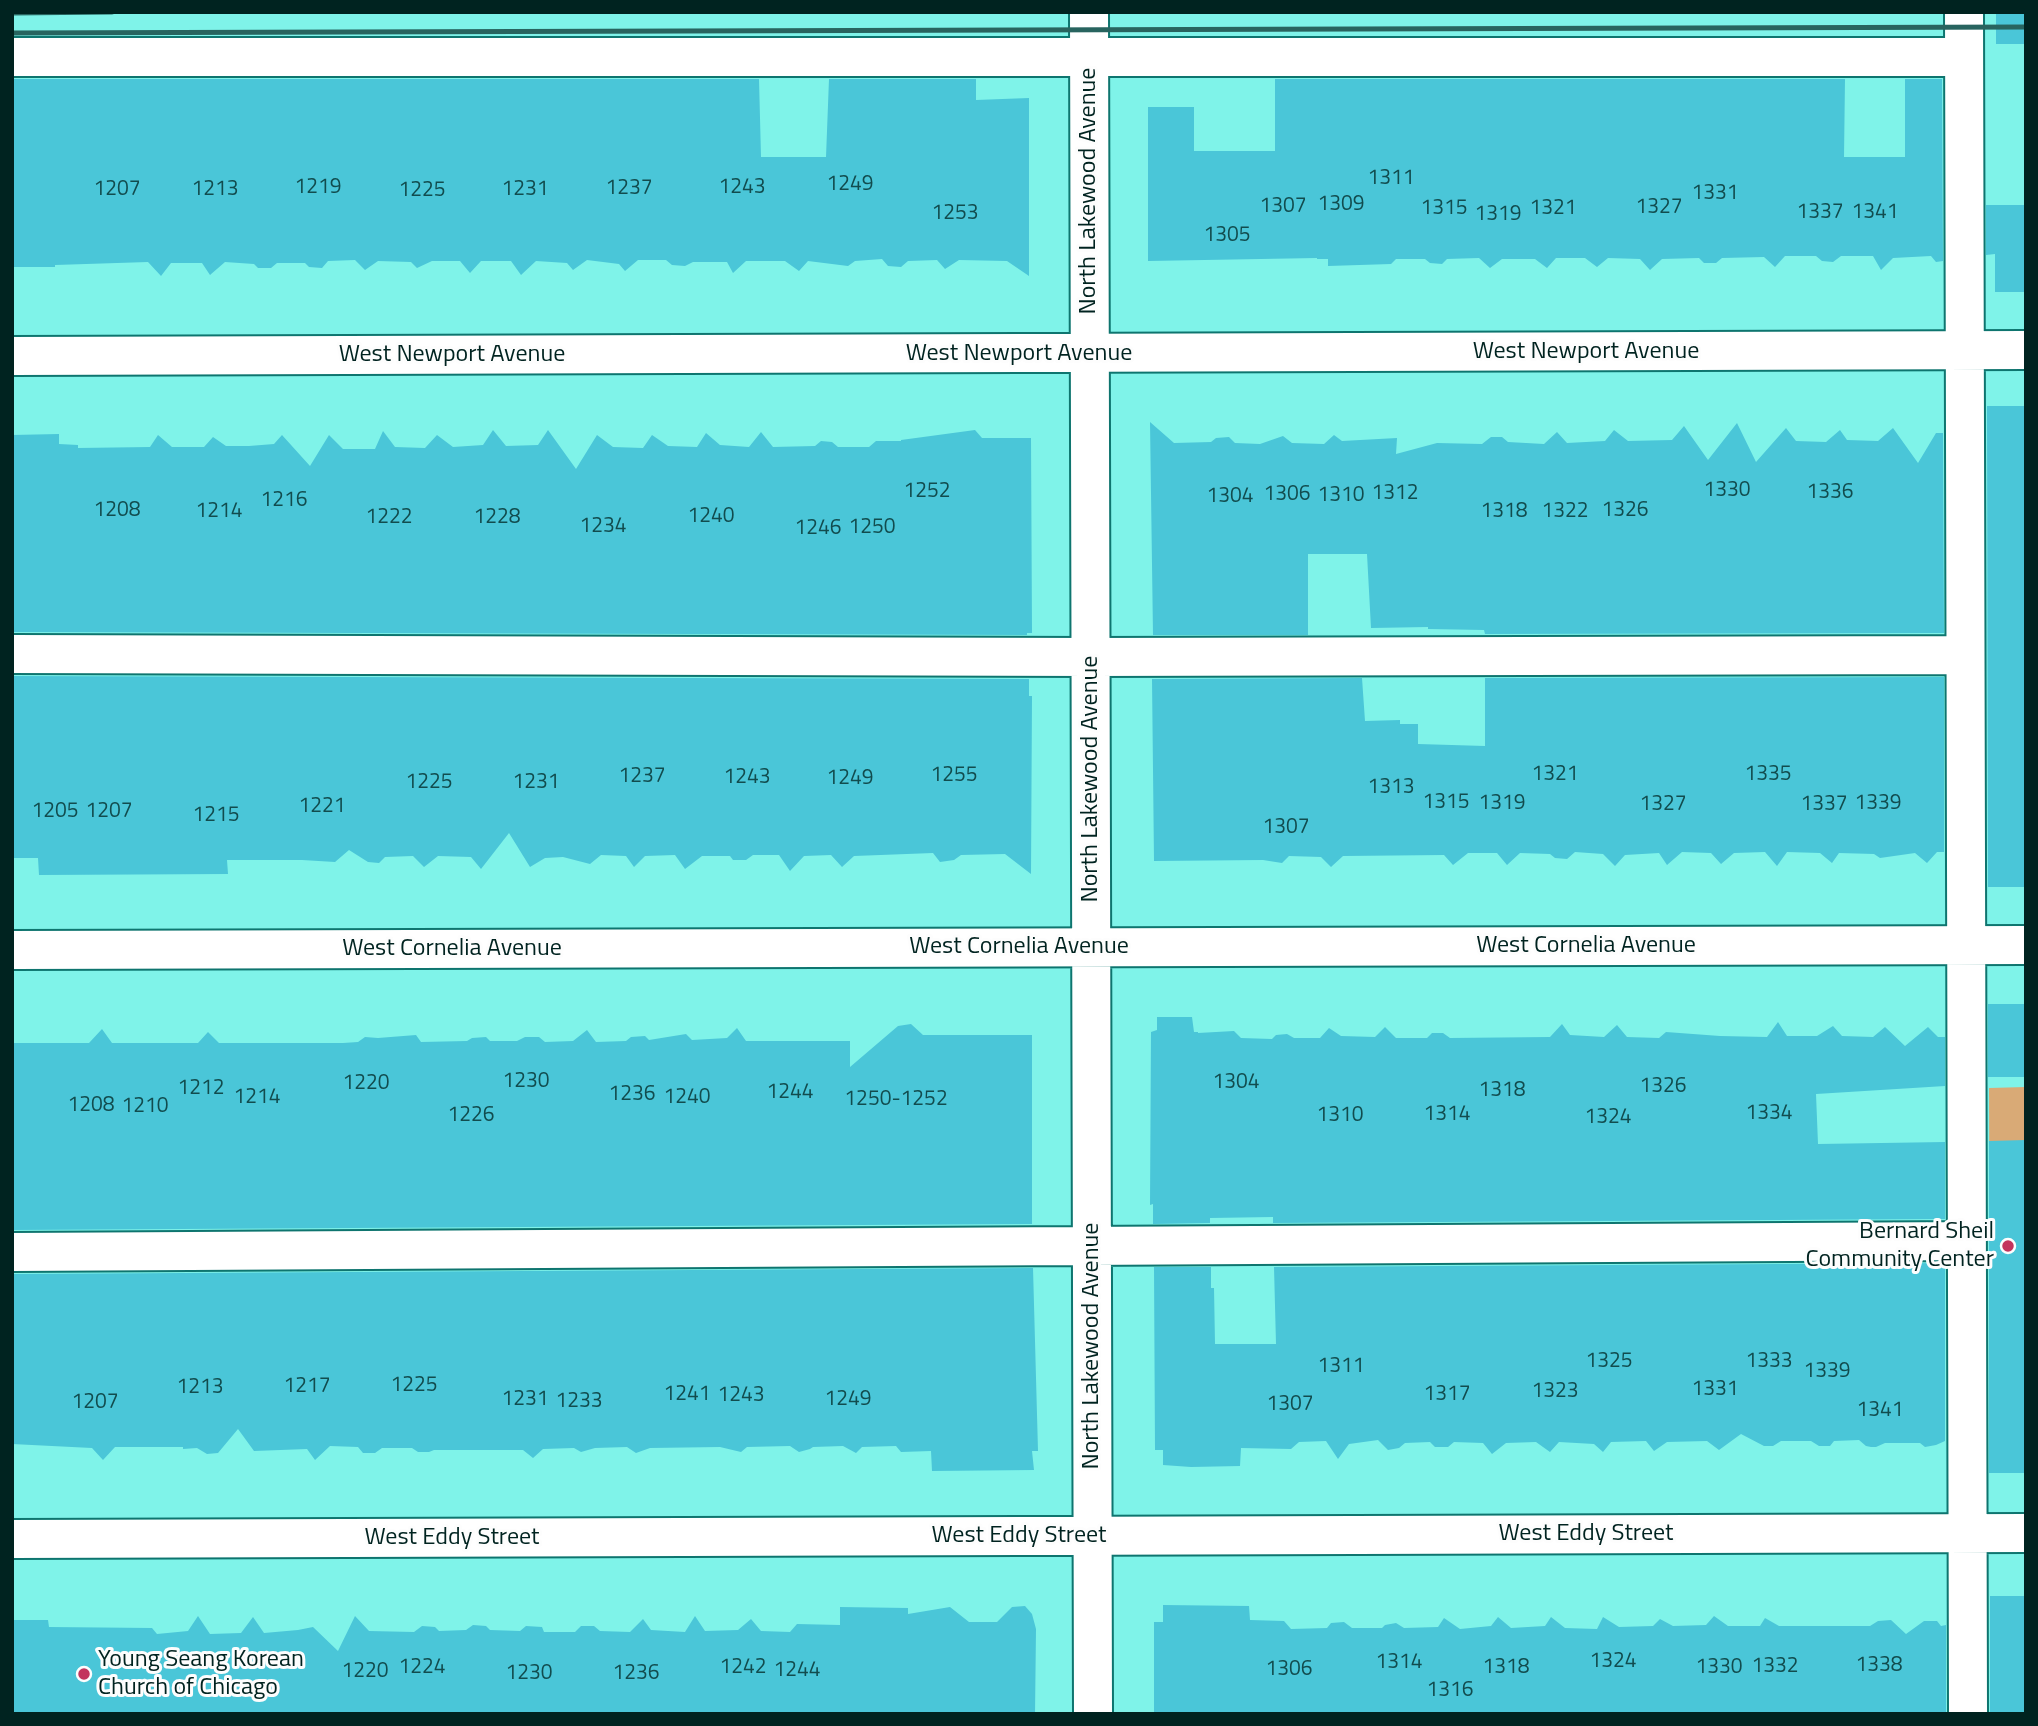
<!DOCTYPE html>
<style>
body{margin:0}
#map{position:relative;width:2038px;height:1726px;overflow:hidden;background:#7ff3e9;font-family:"Titillium Web",sans-serif}
canvas{display:block}
.frame{position:absolute;inset:0;border:14px solid #002320;pointer-events:none}
</style>
<div id="map">
<canvas width="2038" height="1726"></canvas>
<div class="frame"></div>
</div>
<script>
const c = document.querySelector('canvas').getContext('2d');
c.lineJoin = 'round';
function fill(path, color) {
  c.fillStyle = color;
  c.fill(path, 'evenodd');
}
function poly(rows) {
  const path = new Path2D();
  for (const r of rows) {
    path.moveTo(r[0], r[1]);
    for (let i = 2; i < r.length; i += 2) path.lineTo(r[i], r[i + 1]);
  }
  return path;
}
function stroke(path, color, width, dash) {
  c.strokeStyle = color;
  c.lineWidth = width;
  c.lineCap = dash ? 'butt' : 'round';
  c.setLineDash(dash || []);
  c.stroke(path);
}
function label(font, color, halo, rows, align = 'center') {
  c.font = font + ' "Titillium Web",sans-serif';
  c.lineWidth = 6;
  c.setLineDash([]);
  c.textBaseline = 'middle';
  c.strokeStyle = halo;
  c.fillStyle = color;
  for (const [text, x, y, turn = 0] of rows) {
    c.save();
    c.translate(x, y);
    c.rotate((+turn || 0) * Math.PI / 180);
    c.textAlign = isNaN(turn) ? turn : align;
    if (halo) c.strokeText(text, 0, 0);
    c.fillText(text, 0, 0);
    c.restore();
  }
}
fill(poly([
 [2026,1087,2026,1352,1990,1352,1989,1088]
]), '#d9aa76');
fill(poly([
 [1996,12,2026,12,2026,44,1996,44],
 [12,79,759,79,761,157,826,157,829,79,976,79,976,100,1029,98,1029,276,1007,261,959,260,945,269,937,260,908,261,901,267,888,266,882,259,855,261,848,266,808,261,799,271,785,261,746,261,733,273,727,262,693,262,685,266,672,265,666,260,638,260,625,271,619,264,587,260,573,270,567,263,536,261,521,275,511,261,481,261,470,273,460,261,432,261,417,268,411,262,378,261,365,270,355,260,328,261,322,268,309,267,305,263,277,263,271,268,258,268,254,264,225,262,210,275,202,263,171,263,161,276,148,262,55,265,55,267,12,267],
 [1275,79,1845,79,1844,157,1905,157,1905,79,1942,79,1943,261,1936,262,1931,256,1893,258,1881,270,1873,256,1841,256,1833,262,1822,261,1816,256,1785,256,1775,267,1764,257,1722,258,1716,263,1704,263,1699,258,1662,259,1650,270,1640,259,1608,258,1597,267,1585,258,1556,258,1547,268,1535,259,1502,259,1490,268,1479,258,1447,259,1442,264,1430,263,1425,259,1396,259,1391,264,1328,266,1328,259,1317,259,1317,258,1148,261,1148,107,1194,107,1194,151,1275,151],
 [1986,205,2026,205,2026,292,1995,292,1995,254,1986,255],
 [1987,406,2026,406,2026,887,1988,887],
 [1150,422,1174,443,1211,442,1216,438,1229,437,1235,443,1260,444,1283,436,1292,443,1324,444,1334,435,1342,441,1397,438,1396,454,1437,443,1482,444,1491,437,1502,437,1508,442,1544,444,1557,432,1567,443,1605,441,1614,430,1628,441,1672,440,1684,426,1708,460,1737,423,1756,462,1786,428,1796,441,1826,442,1840,430,1847,440,1878,441,1893,428,1918,463,1936,433,1943,433,1944,633,1485,634,1484,630,1428,629,1428,627,1371,628,1367,554,1308,554,1308,635,1153,635],
 [493,430,506,446,538,445,548,430,576,469,597,435,613,447,643,448,652,435,668,446,697,447,706,433,720,445,749,447,761,432,773,447,815,446,821,441,832,442,838,447,869,447,876,441,901,441,901,440,975,430,982,438,1031,438,1032,633,1027,633,1027,635,12,632,12,435,59,434,59,444,78,445,78,448,150,447,158,435,172,447,204,447,213,437,226,446,249,446,274,444,282,435,310,466,329,435,343,449,375,449,383,431,395,447,425,448,437,435,453,447,483,445],
 [12,676,1029,679,1029,696,1032,696,1031,874,1005,854,961,855,954,860,940,862,933,853,854,856,842,867,831,855,804,856,790,871,779,855,753,855,746,860,733,860,730,856,702,856,685,869,675,855,645,856,634,867,626,856,601,855,590,864,563,857,545,858,530,867,509,833,481,869,471,857,438,856,424,867,413,856,385,857,379,863,368,862,349,850,335,862,302,860,227,860,228,874,39,875,38,858,12,858],
 [1944,677,1944,852,1937,852,1927,863,1915,853,1880,858,1874,854,1839,853,1832,863,1820,853,1787,852,1777,866,1765,852,1734,853,1721,864,1711,853,1682,852,1667,865,1659,853,1625,855,1615,866,1603,854,1575,852,1567,859,1555,858,1550,854,1520,853,1507,865,1497,853,1468,853,1453,865,1444,855,1343,856,1331,867,1321,857,1289,856,1282,863,1263,860,1154,861,1152,679,1362,678,1365,721,1400,720,1400,724,1418,724,1418,744,1485,746,1485,678],
 [1988,1004,2026,1004,2026,1077,1988,1077],
 [1157,1017,1192,1017,1194,1032,1198,1032,1198,1033,1234,1031,1241,1038,1272,1039,1276,1035,1287,1034,1294,1038,1320,1038,1329,1028,1341,1036,1375,1037,1385,1027,1396,1038,1427,1038,1432,1033,1443,1033,1450,1038,1550,1037,1562,1024,1570,1035,1604,1037,1617,1025,1627,1037,1659,1038,1666,1032,1720,1036,1767,1037,1778,1022,1787,1036,1817,1036,1833,1026,1842,1036,1873,1037,1885,1027,1905,1046,1928,1027,1938,1037,1945,1037,1945,1086,1816,1094,1818,1144,1945,1142,1945,1219,1273,1223,1273,1217,1210,1218,1210,1223,1153,1224,1153,1204,1150,1205,1151,1032,1157,1030],
 [911,1024,923,1035,1032,1035,1032,1224,12,1230,12,1043,89,1043,102,1029,112,1043,198,1043,208,1032,219,1043,343,1043,358,1042,365,1037,378,1038,416,1035,421,1042,467,1041,472,1038,486,1037,490,1041,517,1041,525,1037,539,1037,545,1042,573,1041,587,1030,596,1042,626,1041,631,1037,645,1036,649,1040,686,1034,692,1040,727,1038,737,1028,746,1041,850,1041,850,1067,898,1026],
 [2026,1140,2026,1473,1989,1473,1989,1141],
 [1945,1263,1945,1441,1936,1445,1925,1447,1920,1443,1885,1443,1876,1447,1871,1447,1866,1446,1859,1440,1834,1441,1830,1446,1819,1446,1811,1441,1781,1441,1773,1446,1764,1446,1741,1434,1719,1450,1707,1441,1667,1442,1654,1451,1646,1441,1611,1442,1603,1452,1594,1444,1559,1442,1550,1452,1536,1442,1506,1443,1492,1454,1483,1443,1454,1442,1448,1447,1435,1447,1430,1442,1405,1443,1399,1448,1388,1450,1378,1440,1349,1444,1338,1459,1326,1441,1299,1442,1291,1449,1241,1448,1240,1466,1191,1467,1163,1465,1163,1450,1155,1450,1154,1267,1211,1267,1211,1288,1214,1288,1215,1344,1276,1344,1274,1267],
 [1033,1268,1038,1451,1032,1451,1034,1470,932,1471,931,1451,901,1452,896,1446,862,1447,856,1453,843,1446,813,1447,810,1449,799,1452,790,1446,747,1447,741,1452,720,1447,650,1448,636,1453,627,1447,595,1448,581,1452,574,1448,543,1449,533,1458,523,1450,434,1450,429,1452,418,1452,412,1448,382,1448,375,1453,363,1453,358,1447,330,1446,315,1460,307,1449,254,1451,238,1429,218,1453,207,1454,197,1448,183,1449,183,1447,115,1447,103,1460,92,1448,12,1444,12,1274],
 [1990,1596,2026,1596,2026,1714,1990,1714],
 [1163,1605,1249,1606,1250,1620,1284,1621,1291,1629,1327,1628,1331,1623,1344,1622,1352,1628,1382,1628,1385,1625,1396,1623,1404,1628,1438,1627,1444,1618,1460,1629,1491,1626,1498,1617,1511,1628,1545,1626,1551,1617,1565,1628,1597,1629,1603,1617,1619,1627,1653,1626,1660,1619,1673,1626,1706,1625,1714,1616,1728,1626,1760,1626,1765,1618,1779,1626,1870,1626,1878,1621,1891,1620,1906,1634,1924,1621,1937,1621,1941,1626,1946,1625,1946,1714,1154,1714,1154,1622,1163,1622],
 [1025,1606,1032,1614,1036,1629,1035,1714,12,1714,12,1620,48,1620,49,1627,152,1628,157,1634,188,1631,198,1616,210,1634,241,1633,253,1617,264,1633,298,1630,313,1627,338,1651,355,1616,369,1631,414,1632,422,1626,435,1627,439,1631,466,1630,473,1625,486,1626,490,1630,520,1631,526,1626,542,1627,544,1632,575,1632,581,1626,594,1626,600,1631,630,1632,643,1619,651,1630,685,1632,695,1616,705,1631,738,1630,751,1619,761,1631,790,1632,797,1624,840,1625,840,1607,908,1608,908,1614,950,1607,969,1622,997,1622,1012,1607]
]), '#4ac6d8');
const minor = poly([
 [1089,12,1093,1714],
 [1964,12,1968,1714],
 [12,57,1964,57],
 [12,356,2026,350],
 [12,654,1090,657,1965,655],
 [12,950,2026,945],
 [12,1252,1966,1241],
 [12,1539,2026,1533]
]);
stroke(minor, '#0e756f', 42);
stroke(minor, '#fff', 38);
stroke(poly([
 [12,13,112,12],
 [12,33,2026,27]
]), '#28645f', 5);
for (const [x, y, r, color] of [
 [2008,1246,7,"#c3345d"],
 [84,1674,7,"#c3345d"]
]) {
  const dot = new Path2D();
  dot.arc(x, y, r, 0, 2 * Math.PI);
  c.fillStyle = color;
  c.fill(dot);
  stroke(dot, '#fdfdfd', 2.5);
}
label('21px', '#124c4e', null, [
 ["1311",1391,179],
 ["1249",850,185],
 ["1219",318,188],
 ["1243",742,188],
 ["1237",629,189],
 ["1207",117,190],
 ["1213",215,190],
 ["1231",525,190],
 ["1225",422,191],
 ["1331",1715,194],
 ["1309",1341,205],
 ["1307",1283,207],
 ["1327",1659,208],
 ["1315",1444,209],
 ["1321",1553,209],
 ["1337",1820,213],
 ["1341",1875,213],
 ["1253",955,214],
 ["1319",1498,215],
 ["1305",1227,236],
 ["1330",1727,491],
 ["1252",927,492],
 ["1336",1830,493],
 ["1312",1395,494],
 ["1306",1287,495],
 ["1310",1341,496],
 ["1304",1230,497],
 ["1216",284,501],
 ["1208",117,511],
 ["1326",1625,511],
 ["1214",219,512],
 ["1318",1504,512],
 ["1322",1565,512],
 ["1240",711,517],
 ["1222",389,518],
 ["1228",497,518],
 ["1234",603,527],
 ["1250",872,528],
 ["1246",818,529],
 ["1321",1555,775],
 ["1335",1768,775],
 ["1255",954,776],
 ["1237",642,777],
 ["1243",747,778],
 ["1249",850,779],
 ["1225",429,783],
 ["1231",536,783],
 ["1313",1391,788],
 ["1315",1446,803],
 ["1319",1502,804],
 ["1339",1878,804],
 ["1327",1663,805],
 ["1337",1824,805],
 ["1221",322,807],
 ["1205",55,812],
 ["1207",109,812],
 ["1215",216,816],
 ["1307",1286,828],
 ["1230",526,1082],
 ["1304",1236,1083],
 ["1220",366,1084],
 ["1326",1663,1087],
 ["1212",201,1089],
 ["1318",1502,1091],
 ["1244",790,1093],
 ["1236",632,1095],
 ["1214",257,1098],
 ["1240",687,1098],
 ["1250-1252",896,1100],
 ["1208",91,1106],
 ["1210",145,1107],
 ["1334",1769,1114],
 ["1314",1447,1115],
 ["1226",471,1116],
 ["1310",1340,1116],
 ["1324",1608,1118],
 ["1325",1609,1362],
 ["1333",1769,1362],
 ["1311",1341,1367],
 ["1339",1827,1372],
 ["1225",414,1386],
 ["1217",307,1387],
 ["1213",200,1388],
 ["1331",1715,1390],
 ["1323",1555,1392],
 ["1241",687,1395],
 ["1317",1447,1395],
 ["1243",741,1396],
 ["1231",525,1400],
 ["1249",848,1400],
 ["1233",579,1402],
 ["1207",95,1403],
 ["1307",1290,1405],
 ["1341",1880,1411],
 ["1324",1613,1662],
 ["1314",1399,1663],
 ["1338",1879,1666],
 ["1332",1775,1667],
 ["1224",422,1668],
 ["1242",743,1668],
 ["1318",1506,1668],
 ["1330",1719,1668],
 ["1306",1289,1670],
 ["1244",797,1671],
 ["1220",365,1672],
 ["1230",529,1674],
 ["1236",636,1674],
 ["1316",1450,1691]
]);
label('24px', '#002320', '#fdfdfd', [
 ["North Lakewood Avenue",1089,191,-90],
 ["West Newport Avenue",1586,352],
 ["West Newport Avenue",1019,354],
 ["West Newport Avenue",452,355],
 ["North Lakewood Avenue",1091,779,-90],
 ["West Cornelia Avenue",1586,946],
 ["West Cornelia Avenue",1019,947],
 ["West Cornelia Avenue",452,949],
 ["North Lakewood Avenue",1092,1346,-90],
 ["West Eddy Street",1586,1534],
 ["West Eddy Street",1019,1536],
 ["West Eddy Street",452,1538]
]);
label('24px', '#002320', '#fdfdfd', [
 ["Bernard Sheil",1994,1232],
 ["Community Center",1994,1260],
 ["Young Seang Korean",98,1660,"left"],
 ["Church of Chicago",98,1688,"left"]
], 'right');
</script>
